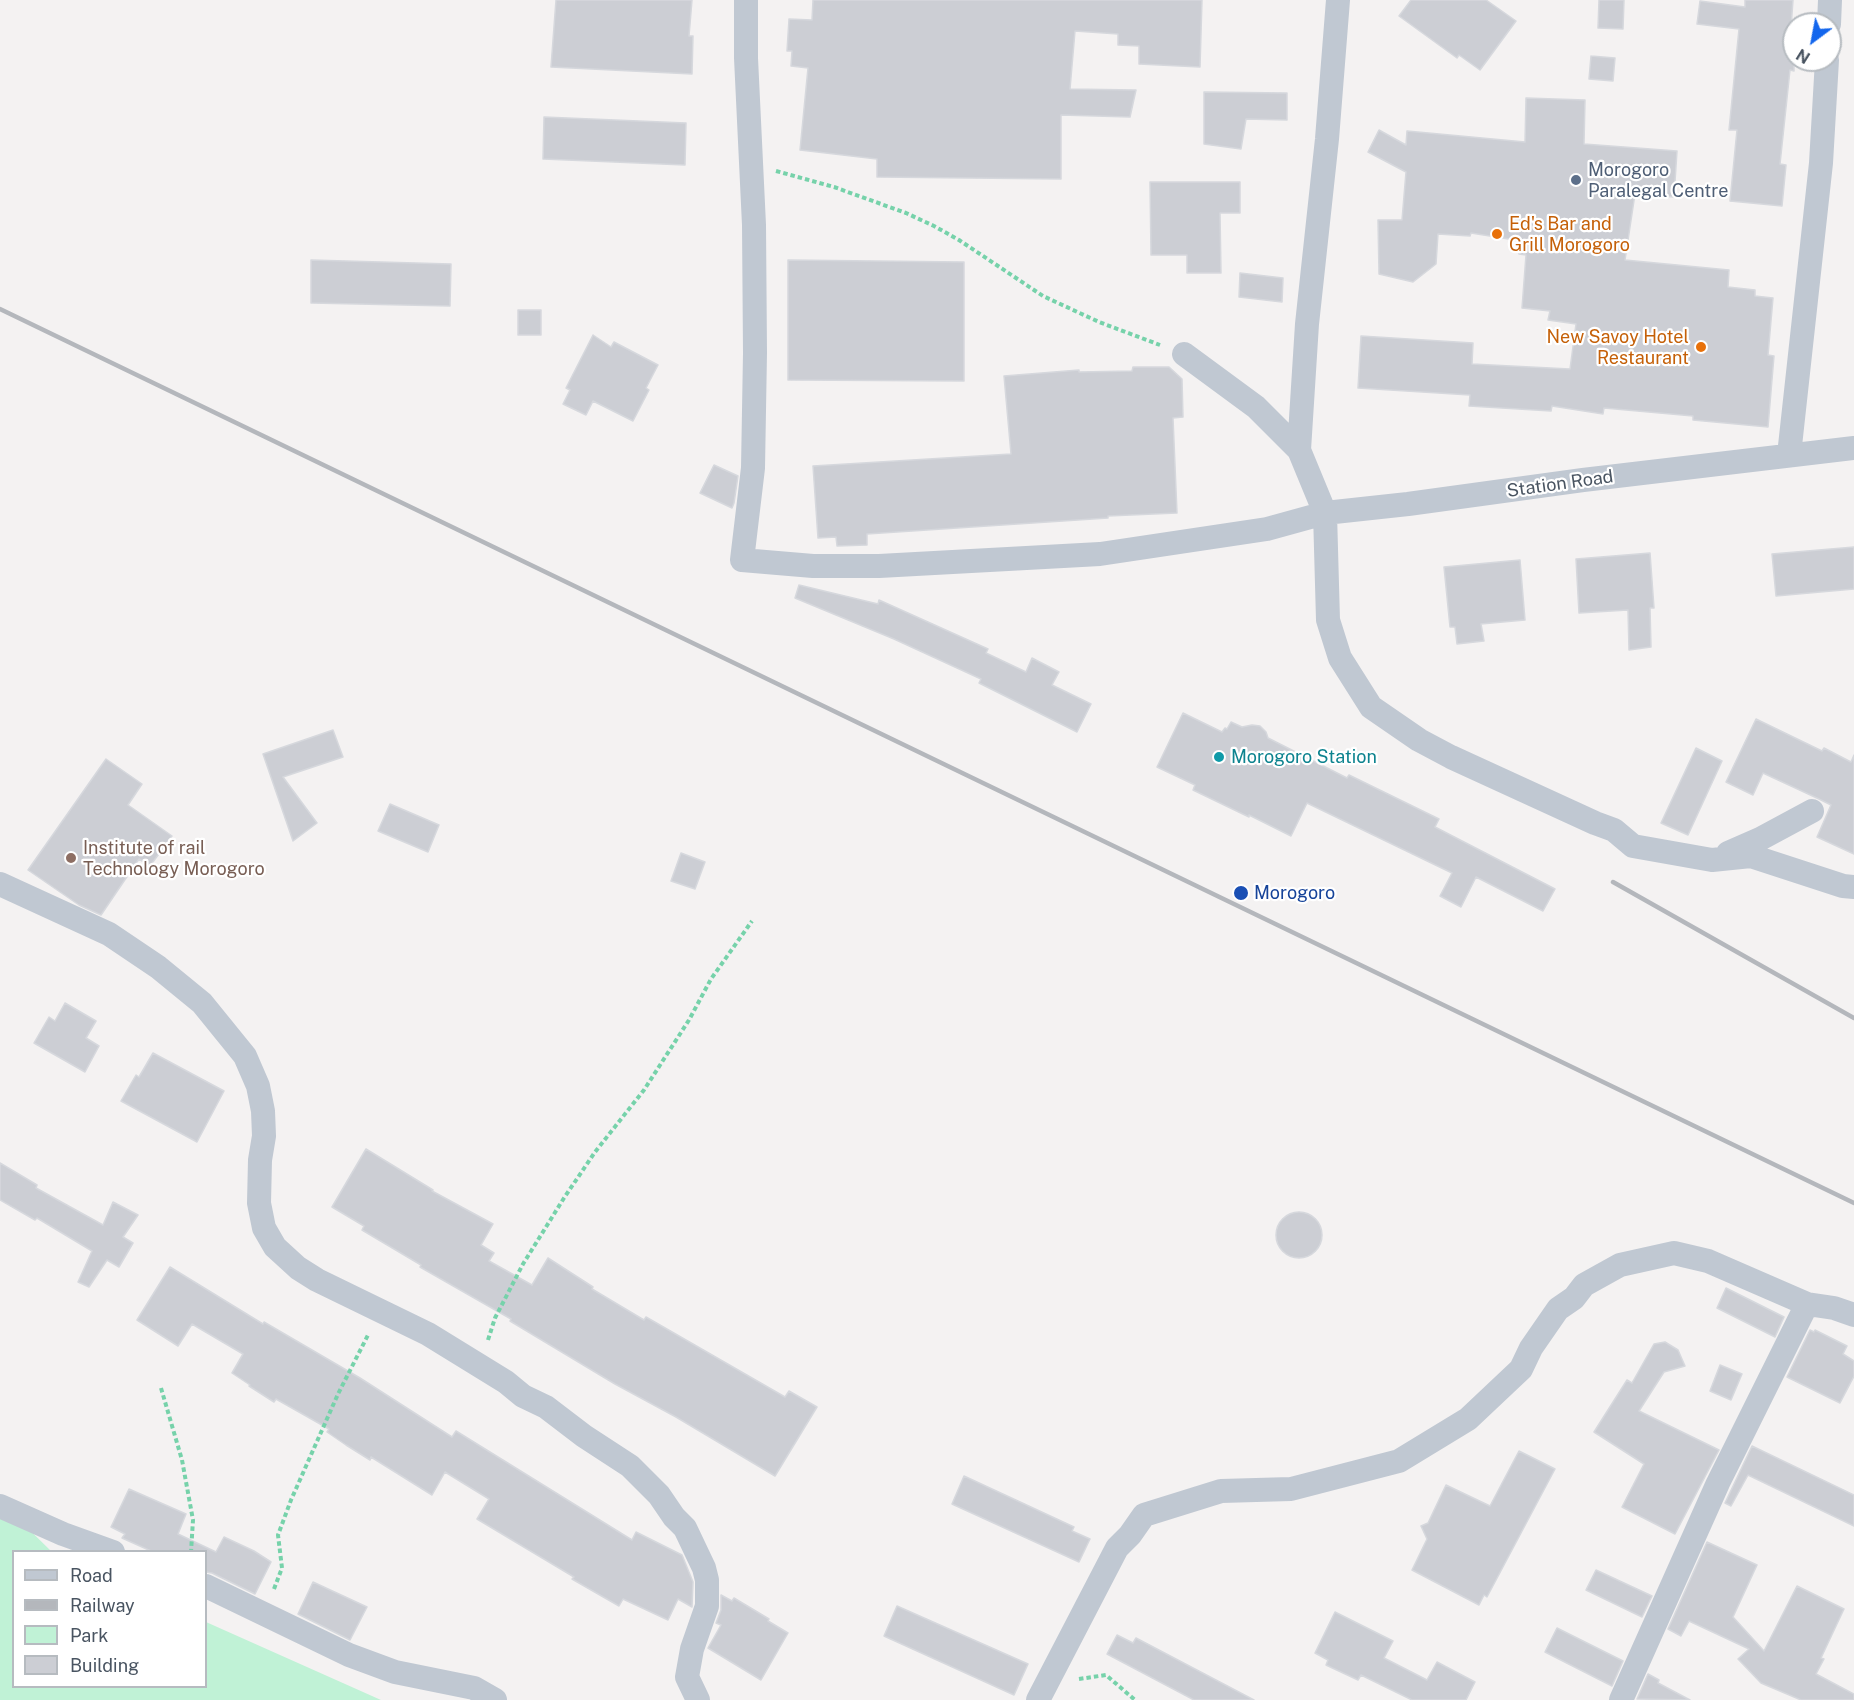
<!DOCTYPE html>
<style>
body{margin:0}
#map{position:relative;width:1854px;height:1700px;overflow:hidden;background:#f4f2f2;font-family:"Public Sans",sans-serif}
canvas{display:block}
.legend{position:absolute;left:12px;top:1550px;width:195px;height:138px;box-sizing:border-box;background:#fff;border:2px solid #b6bbc0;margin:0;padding:8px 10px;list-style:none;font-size:18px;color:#495461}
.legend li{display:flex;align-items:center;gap:12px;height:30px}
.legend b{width:30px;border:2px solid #b6bbc0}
.north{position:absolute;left:1782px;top:12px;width:60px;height:60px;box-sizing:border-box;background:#fff;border:2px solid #b6bbc0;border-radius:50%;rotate:212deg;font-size:16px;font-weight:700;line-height:24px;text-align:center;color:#495461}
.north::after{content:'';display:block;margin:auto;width:21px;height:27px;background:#1366ed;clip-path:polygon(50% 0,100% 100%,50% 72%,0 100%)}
</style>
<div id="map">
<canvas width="1854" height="1700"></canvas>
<ul class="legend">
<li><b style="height:8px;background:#c0c8d2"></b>Road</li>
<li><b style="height:8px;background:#b4b7bc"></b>Railway</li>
<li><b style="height:16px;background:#c0f2d6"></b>Park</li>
<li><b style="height:16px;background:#ccced4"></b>Building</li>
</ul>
<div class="north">N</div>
</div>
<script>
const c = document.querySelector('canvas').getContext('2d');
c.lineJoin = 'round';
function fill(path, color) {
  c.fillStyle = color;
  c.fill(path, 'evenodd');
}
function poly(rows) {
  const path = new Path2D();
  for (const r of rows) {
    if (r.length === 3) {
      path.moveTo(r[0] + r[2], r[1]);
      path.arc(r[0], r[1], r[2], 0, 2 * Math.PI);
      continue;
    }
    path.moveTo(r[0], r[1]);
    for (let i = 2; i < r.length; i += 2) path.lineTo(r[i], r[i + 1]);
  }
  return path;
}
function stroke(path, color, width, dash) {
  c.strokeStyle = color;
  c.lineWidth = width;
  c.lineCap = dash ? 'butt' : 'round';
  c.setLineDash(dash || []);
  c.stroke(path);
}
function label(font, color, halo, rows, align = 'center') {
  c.font = font + ' "Public Sans",sans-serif';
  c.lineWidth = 4.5;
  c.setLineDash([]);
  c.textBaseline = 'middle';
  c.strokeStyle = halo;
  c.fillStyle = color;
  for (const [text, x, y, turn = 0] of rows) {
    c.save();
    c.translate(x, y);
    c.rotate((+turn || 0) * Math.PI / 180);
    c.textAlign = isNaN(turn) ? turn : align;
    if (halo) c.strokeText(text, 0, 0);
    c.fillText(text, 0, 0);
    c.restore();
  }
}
fill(poly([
 [0,1501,51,1551,14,1552,14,1686,206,1686,206,1622,381,1700,0,1700]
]), '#c0f2d6');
const building = poly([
 [556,0,692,0,689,36,693,36,692,74,551,67,556,0],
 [813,0,1202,0,1200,67,1139,64,1139,46,1118,45,1118,34,1075,31,1070,89,1136,90,1130,117,1061,115,1061,179,877,177,877,159,800,150,808,68,791,66,792,51,787,51,789,19,812,20,813,0],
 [1411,0,1486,0,1516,21,1480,70,1459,55,1457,58,1399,16,1411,0],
 [1599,0,1624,0,1623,29,1598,28,1599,0],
 [1745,0,1793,0,1790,42,1794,42,1794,71,1790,70,1780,164,1786,165,1782,206,1730,201,1737,130,1729,130,1739,29,1697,24,1700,1,1745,7,1745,0],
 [1591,56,1615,58,1613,81,1589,79,1591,56],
 [1204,92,1287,93,1287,120,1246,119,1241,149,1204,144,1204,92],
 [1526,98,1585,100,1584,144,1677,151,1674,197,1635,194,1625,260,1729,270,1728,287,1755,290,1755,296,1773,298,1768,355,1774,356,1768,427,1693,420,1693,416,1604,408,1603,414,1552,406,1551,411,1469,406,1470,395,1358,388,1361,336,1473,343,1472,364,1570,369,1576,324,1548,320,1550,311,1522,308,1526,255,1519,254,1521,241,1471,233,1470,236,1438,234,1436,264,1413,282,1379,274,1378,220,1402,220,1406,172,1368,152,1379,130,1406,145,1407,131,1525,142,1526,98],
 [544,117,686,123,685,165,543,159,544,117],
 [1150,182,1240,182,1240,213,1220,213,1221,273,1187,273,1187,255,1151,255,1150,182],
 [311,260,451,264,450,306,311,303,311,260],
 [788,260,964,262,964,381,788,380,788,260],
 [1240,273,1283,278,1282,302,1239,297,1240,273],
 [518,310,541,310,541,335,518,335,518,310],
 [593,335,611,347,614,342,658,365,646,388,649,390,633,421,593,401,586,415,563,404,570,390,566,388,593,335],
 [1133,367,1169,367,1182,379,1183,417,1173,418,1177,513,1108,516,1108,518,867,534,867,545,837,546,836,537,818,538,813,466,1011,454,1004,376,1079,370,1079,372,1132,371,1133,367],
 [714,465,738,476,734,503,732,508,700,493,714,465],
 [1854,547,1854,589,1776,596,1772,554,1854,547],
 [1650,553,1654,608,1650,608,1651,647,1629,650,1628,610,1579,613,1576,559,1650,553],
 [1520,560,1525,620,1481,624,1484,641,1457,644,1455,627,1450,627,1444,567,1520,560],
 [799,585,878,604,879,600,988,649,986,653,1026,672,1032,658,1059,672,1052,685,1091,704,1077,732,979,683,981,679,894,639,795,598,799,585],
 [1183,713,1222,732,1225,728,1227,729,1231,722,1242,727,1252,725,1260,726,1266,732,1268,738,1347,778,1349,775,1439,819,1435,827,1555,889,1543,911,1476,877,1461,907,1440,896,1452,873,1307,803,1291,836,1249,815,1249,817,1193,790,1195,785,1157,767,1183,713],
 [1756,719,1822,751,1824,748,1851,762,1854,755,1854,854,1817,837,1831,805,1819,799,1763,773,1753,795,1726,782,1756,719],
 [333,730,343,757,283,777,317,823,293,841,263,754,333,730],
 [1696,748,1722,761,1688,835,1661,823,1696,748],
 [106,759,142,784,128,805,172,836,150,866,139,859,101,915,79,905,28,870,106,759],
 [390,804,439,825,428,852,378,831,390,804],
 [681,853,705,862,695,889,671,881,681,853],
 [65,1003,96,1021,86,1038,99,1046,85,1072,34,1043,49,1017,55,1021,65,1003],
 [153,1053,224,1091,197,1142,121,1101,136,1075,139,1077,153,1053],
 [366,1149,433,1190,432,1191,493,1224,481,1245,494,1253,489,1261,532,1285,548,1258,593,1287,592,1289,644,1320,646,1317,785,1397,789,1391,817,1407,775,1476,676,1417,615,1384,510,1321,511,1319,420,1267,421,1265,362,1230,364,1226,332,1207,366,1149],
 [0,1163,37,1185,36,1188,103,1225,113,1202,138,1215,123,1237,133,1243,119,1267,107,1260,89,1287,78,1282,92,1251,37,1218,35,1220,0,1200,0,1163],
 [1299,1235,23],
 [170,1267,263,1324,264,1322,360,1378,452,1437,456,1431,632,1540,636,1532,682,1555,693,1582,692,1607,678,1599,668,1620,623,1599,619,1606,572,1579,574,1577,477,1519,489,1499,445,1472,432,1495,371,1457,370,1460,346,1445,327,1432,329,1429,276,1399,274,1402,249,1386,250,1385,232,1373,243,1354,192,1324,178,1346,137,1320,170,1267],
 [1726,1288,1784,1317,1775,1337,1717,1308,1726,1288],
 [1810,1330,1814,1332,1815,1330,1847,1346,1843,1354,1854,1361,1854,1376,1840,1403,1787,1377,1810,1330],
 [1665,1342,1678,1350,1685,1366,1664,1372,1639,1411,1719,1450,1675,1534,1622,1507,1644,1464,1594,1432,1627,1380,1632,1383,1654,1344,1665,1342],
 [1720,1365,1742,1374,1731,1400,1710,1391,1720,1365],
 [1752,1446,1854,1495,1854,1526,1748,1475,1731,1506,1725,1503,1752,1446],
 [1519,1451,1555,1469,1487,1597,1484,1595,1479,1605,1412,1570,1427,1539,1421,1526,1428,1523,1446,1485,1490,1506,1519,1451],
 [964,1476,1074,1527,1072,1531,1090,1539,1079,1562,952,1504,964,1476],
 [129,1489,186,1514,178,1534,216,1552,224,1537,254,1551,271,1562,255,1594,212,1573,206,1572,206,1551,151,1551,122,1538,125,1534,111,1527,129,1489],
 [1707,1542,1757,1565,1733,1617,1764,1651,1797,1586,1844,1609,1821,1658,1824,1659,1816,1674,1854,1694,1854,1700,1801,1700,1761,1683,1738,1659,1749,1649,1689,1621,1681,1636,1668,1629,1707,1542],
 [1596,1570,1652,1596,1642,1617,1586,1590,1596,1570],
 [313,1582,367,1607,350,1640,298,1614,313,1582],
 [721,1595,732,1601,734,1598,769,1619,768,1621,788,1633,761,1680,708,1648,721,1625,716,1623,721,1610,721,1595],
 [897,1606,1028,1664,1014,1695,884,1636,897,1606],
 [1335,1612,1393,1641,1384,1658,1427,1680,1437,1662,1475,1682,1466,1700,1412,1700,1361,1675,1358,1680,1326,1665,1328,1660,1315,1653,1335,1612],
 [1557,1628,1623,1661,1612,1686,1545,1652,1557,1628],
 [1117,1635,1133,1643,1136,1638,1254,1700,1194,1700,1107,1654,1117,1635],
 [1648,1674,1659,1680,1658,1683,1690,1700,1637,1699,1648,1674]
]);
fill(building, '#ccced4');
stroke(building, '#d6d8dd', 1.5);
stroke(poly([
 [776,171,834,187,906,213,934,226,959,240,1043,296,1099,322,1160,345],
 [488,1340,495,1318,523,1264,564,1198,595,1152,644,1090,689,1020,711,979,752,921],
 [161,1388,182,1460,193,1520,191,1552],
 [274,1589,282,1568,278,1535,291,1500,338,1394,369,1333],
 [1079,1679,1106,1675,1135,1700]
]), '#76d2aa', 4, [4.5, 3]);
stroke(poly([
 [746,0,746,58,754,225,755,353,753,468,742,560,813,566,879,566,1100,554,1267,529,1325,513,1408,504,1583,480,1854,448],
 [1338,0,1327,139,1307,324,1299,450,1325,513,1328,620,1340,658,1371,707,1419,740,1451,757,1595,823,1614,830,1633,846,1712,860,1751,856,1843,886,1854,887],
 [1829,24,1830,0],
 [1184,354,1256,407,1299,450],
 [1789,455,1821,163,1827,60],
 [1728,853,1760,839,1812,811],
 [0,884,109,934,158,967,202,1003,245,1056,258,1086,263,1111,264,1136,260,1160,259,1203,264,1228,275,1247,298,1268,317,1280,428,1334,506,1382,523,1396,546,1407,584,1436,630,1466,659,1495,674,1517,685,1528,704,1568,707,1580,707,1606,692,1649,687,1677,698,1700],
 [0,1506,63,1534,113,1552],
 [206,1586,349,1655,395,1672,474,1688,495,1700],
 [1038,1700,1117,1548,1130,1535,1144,1515,1221,1491,1291,1489,1399,1461,1468,1419,1521,1369,1531,1348,1558,1309,1574,1298,1584,1285,1620,1265,1674,1253,1708,1261,1807,1304,1834,1308,1854,1315],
 [1621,1700,1718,1483,1807,1304]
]), '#c0c8d2', 24);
stroke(poly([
 [0,309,1854,1203],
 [1613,882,1854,1018]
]), '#b4b7bc', 4.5);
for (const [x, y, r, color] of [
 [1576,180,6,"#5c6f8a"],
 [1497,234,6,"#e8710a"],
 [1701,347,6,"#e8710a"],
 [1219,757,6,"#0f9aa8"],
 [71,858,6,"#8d6e63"],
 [1241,893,8,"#1a4fb4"]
]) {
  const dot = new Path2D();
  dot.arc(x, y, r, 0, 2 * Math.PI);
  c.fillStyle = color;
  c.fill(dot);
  stroke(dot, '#fff', 2);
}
label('18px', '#4e5e75', '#fff', [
 ["Morogoro",1588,170],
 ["Paralegal Centre",1588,191]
], 'left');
label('18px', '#c56008', '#fff', [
 ["Ed's Bar and",1509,224],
 ["Grill Morogoro",1509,245],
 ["New Savoy Hotel",1689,337,"right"],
 ["Restaurant",1689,358,"right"]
], 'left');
label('18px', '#495461', '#fff', [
 ["Station Road",1560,484,-8]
]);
label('18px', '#0d838f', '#fff', [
 ["Morogoro Station",1231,757]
], 'left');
label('18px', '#785e54', '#fff', [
 ["Institute of rail",83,848],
 ["Technology Morogoro",83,869]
], 'left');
label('18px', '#164399', '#fff', [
 ["Morogoro",1254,893]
], 'left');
</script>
